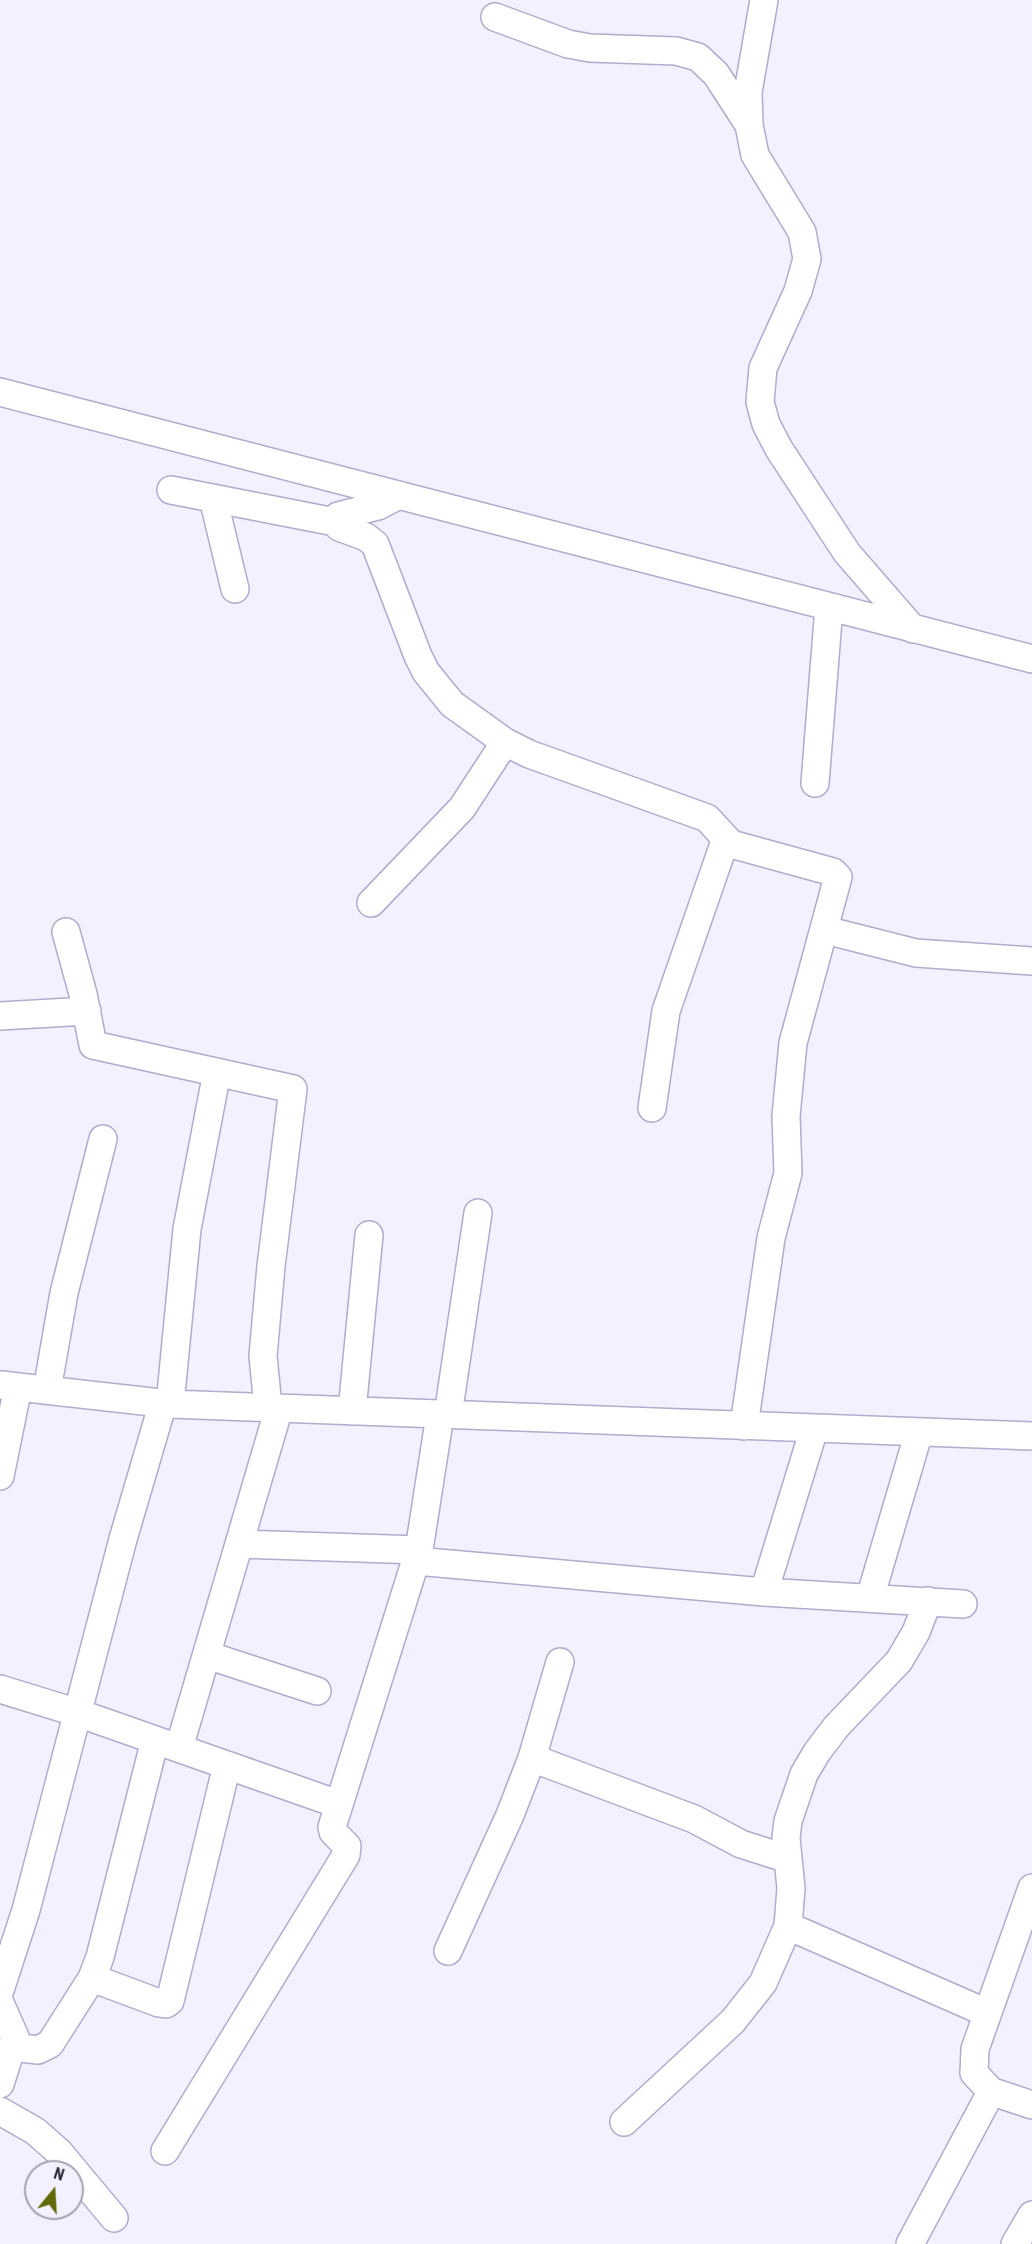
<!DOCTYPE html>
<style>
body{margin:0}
#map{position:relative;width:1032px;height:2244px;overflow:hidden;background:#f3f1ff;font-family:"Roboto Condensed",sans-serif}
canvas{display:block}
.north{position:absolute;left:24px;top:2160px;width:60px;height:60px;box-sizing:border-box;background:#f3f1ff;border:2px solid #a4a2b0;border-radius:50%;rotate:18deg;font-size:16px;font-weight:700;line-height:24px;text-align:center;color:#2e2b39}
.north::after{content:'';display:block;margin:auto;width:21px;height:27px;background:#636909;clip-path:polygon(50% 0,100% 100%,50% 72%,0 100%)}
</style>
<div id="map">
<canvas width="1032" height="2244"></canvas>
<div class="north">N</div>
</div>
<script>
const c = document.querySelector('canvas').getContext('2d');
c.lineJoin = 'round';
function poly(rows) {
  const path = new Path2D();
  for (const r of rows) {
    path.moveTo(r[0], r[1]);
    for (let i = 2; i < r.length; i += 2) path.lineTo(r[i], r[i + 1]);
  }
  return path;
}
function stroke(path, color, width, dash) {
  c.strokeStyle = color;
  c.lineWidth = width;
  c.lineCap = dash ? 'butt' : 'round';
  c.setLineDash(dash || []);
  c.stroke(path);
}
const minor = poly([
 [764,0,748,92,749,125,755,155,802,232,807,259,798,291,763,368,760,402,766,424,779,449,847,553,913,629],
 [495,17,568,44,590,48,676,51,698,57,716,74,749,125],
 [0,392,1032,659],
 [171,490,335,522],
 [399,495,378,506,338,516,335,522,339,527,366,537,375,544,418,656,426,672,452,704,505,742,529,754,707,818,731,844,833,872,838,877,793,1043,786,1116,788,1173,771,1238,744,1426],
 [213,498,235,589],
 [815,783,829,607],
 [371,903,462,808,505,742],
 [825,930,916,953,1032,961],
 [66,932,83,994,93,1045,293,1089,271,1266,263,1356,268,1407],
 [0,1016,87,1011],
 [652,1108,666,1011,725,841],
 [18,1387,170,1404,1032,1436],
 [47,1390,64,1293,103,1139],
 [170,1404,187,1229,217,1072],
 [352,1411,369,1235],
 [448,1415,478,1213],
 [0,1476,18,1387,2,1385],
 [240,1544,419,1550],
 [416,1561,764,1592,963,1604],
 [764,1592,814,1429],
 [870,1598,919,1432],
 [207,1655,317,1691],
 [0,1689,78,1713,338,1804],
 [179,1748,279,1408],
 [532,1758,694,1819,741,1844,788,1859],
 [788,1926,987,2013],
 [448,1951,510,1815,532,1758,560,1662],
 [92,1978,159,2003,166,2004,170,2001,227,1765],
 [0,1990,26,1910,123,1539,163,1403],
 [0,2003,15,2037,0,2084],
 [13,2047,38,2050,50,2044,92,1978,100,1957,155,1740],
 [990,2091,1032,2105],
 [0,2111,35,2131,59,2152,114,2218],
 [624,2122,733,2021,763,1983,788,1926,791,1888,786,1838,788,1821,804,1774,817,1752,836,1727,899,1661,916,1632,928,1601],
 [165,2151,346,1855,347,1846,333,1832,332,1827,419,1550,440,1415],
 [910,2244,989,2096,988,2088,974,2073,975,2049,1032,1888],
 [1015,2244,1032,2215]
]);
stroke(minor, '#b1abcd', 30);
stroke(minor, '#fff', 27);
</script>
